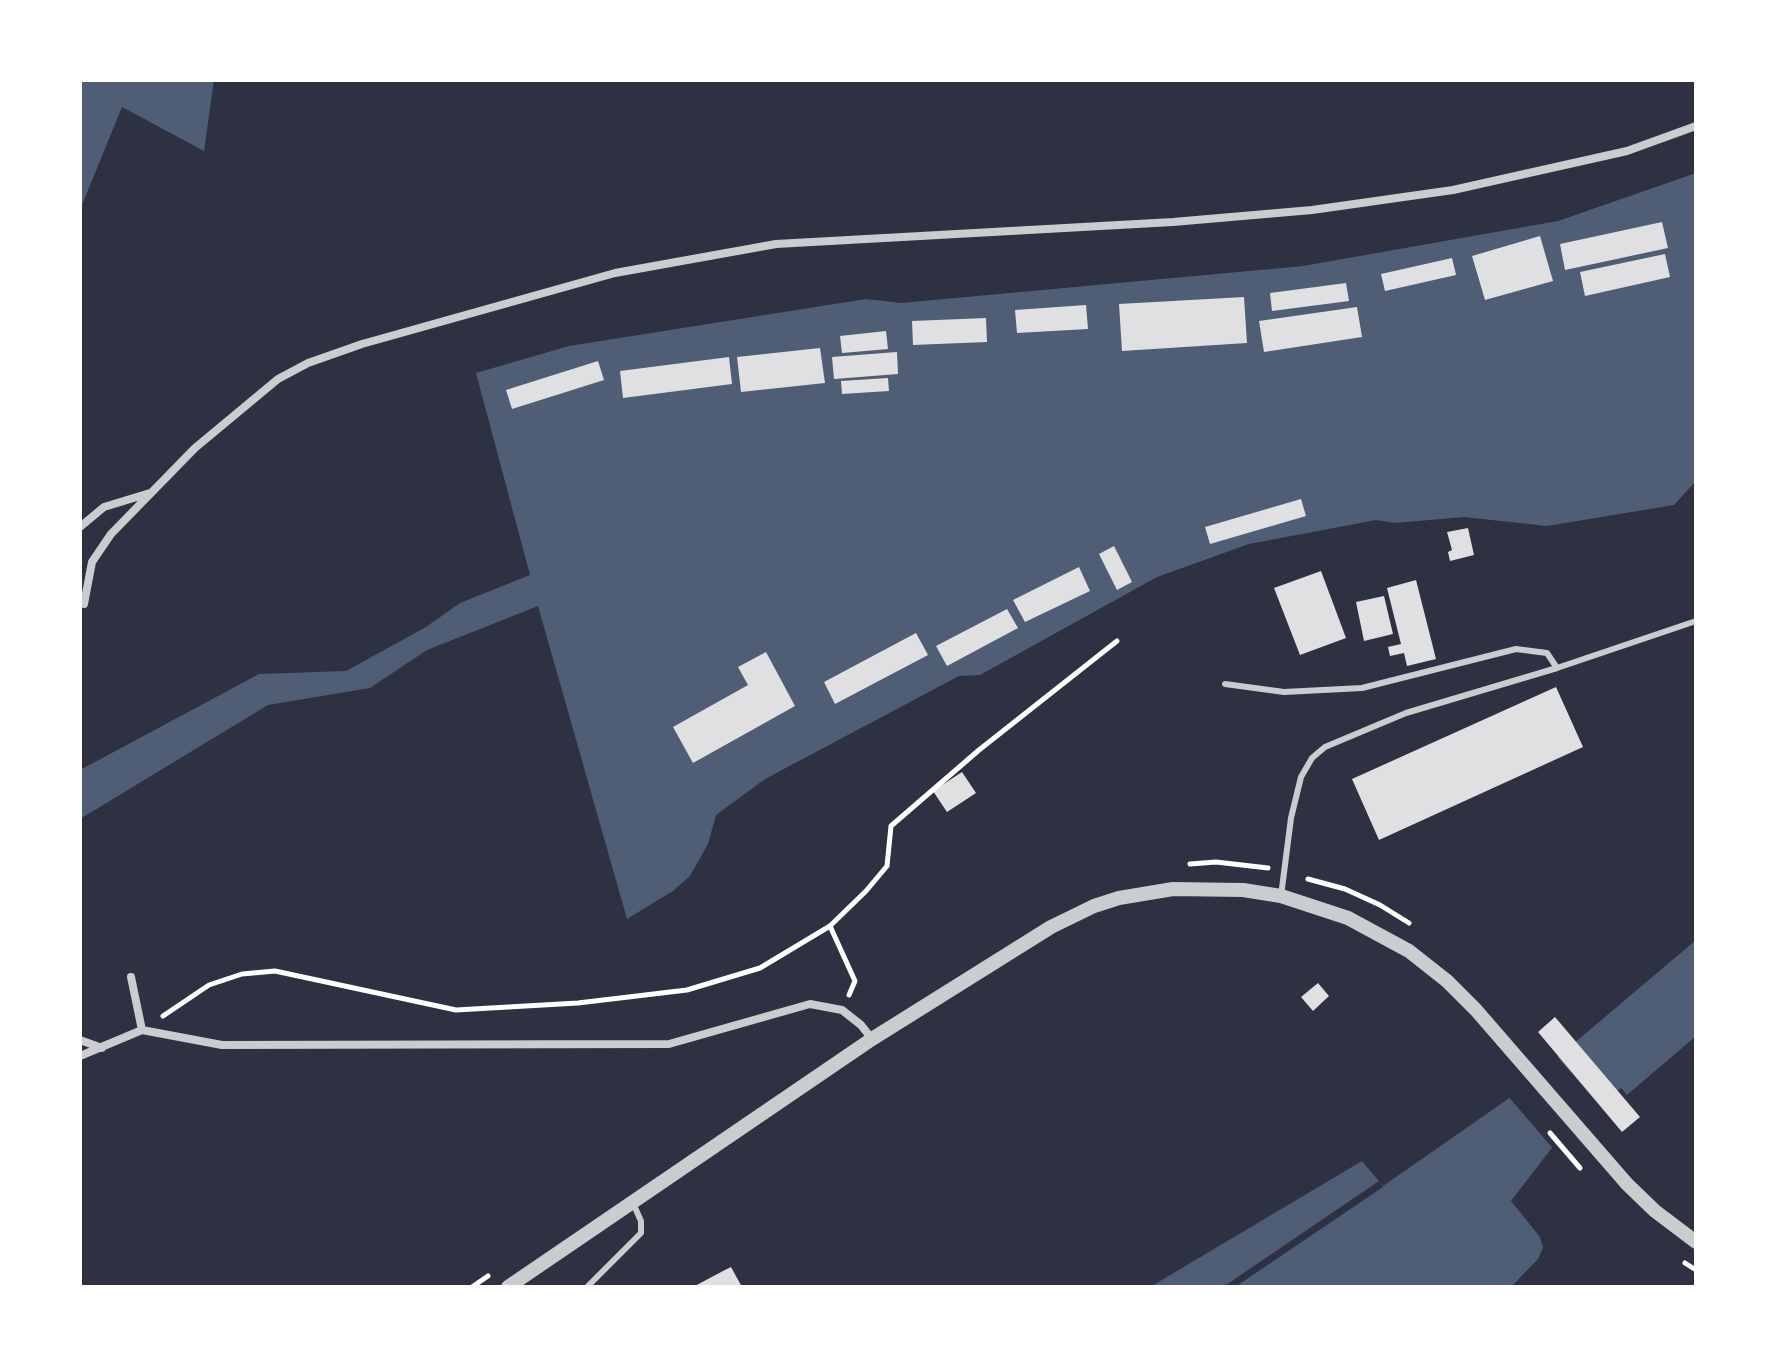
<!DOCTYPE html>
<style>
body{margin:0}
#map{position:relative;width:1776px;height:1367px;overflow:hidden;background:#2d3142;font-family:"Nunito Sans",sans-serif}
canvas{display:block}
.frame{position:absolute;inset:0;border:82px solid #fff;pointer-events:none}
</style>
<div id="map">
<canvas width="1776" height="1367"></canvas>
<div class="frame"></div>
</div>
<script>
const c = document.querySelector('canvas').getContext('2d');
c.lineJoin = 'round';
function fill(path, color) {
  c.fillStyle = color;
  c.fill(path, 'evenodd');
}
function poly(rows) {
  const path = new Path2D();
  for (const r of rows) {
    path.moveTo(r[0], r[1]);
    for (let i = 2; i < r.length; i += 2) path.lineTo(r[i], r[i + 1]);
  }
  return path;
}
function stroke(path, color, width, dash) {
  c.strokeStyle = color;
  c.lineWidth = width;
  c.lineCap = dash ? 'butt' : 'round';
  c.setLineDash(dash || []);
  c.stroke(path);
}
fill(poly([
 [80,80,214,80,204,151,122,107,80,210],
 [1696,173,1696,481,1674,505,1547,526,1464,517,1395,523,1376,520,1249,544,1157,577,980,675,959,676,765,779,716,815,708,844,690,876,673,891,627,919,538,606,427,650,370,688,268,705,80,819,80,770,259,674,346,671,426,627,460,603,530,575,476,373,569,346,866,299,901,303,1303,266,1558,221],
 [1696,940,1696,1036,1627,1095,1621,1088,1551,1149,1511,1201,1540,1237,1543,1248,1538,1259,1511,1287,1150,1287,1362,1161,1383,1186,1508,1099]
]), '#4f5d75');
fill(poly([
 [1555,1054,1603,1109,1555,1151,1507,1095],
 [1379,1181,1383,1187,1235,1287,1223,1287]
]), '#2d3142');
fill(poly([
 [1662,222,1668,248,1565,270,1560,244],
 [1540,236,1553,281,1485,300,1472,256],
 [1665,254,1670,277,1585,296,1580,272],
 [1452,258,1456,275,1385,291,1381,274],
 [1346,283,1349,301,1272,311,1270,293],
 [1244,297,1247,343,1122,351,1119,304],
 [1086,305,1088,329,1017,333,1015,310],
 [1357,307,1362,337,1264,352,1259,321],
 [986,318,987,342,913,345,912,321],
 [886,331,888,349,842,353,840,336],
 [820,348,825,383,741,392,737,357],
 [897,352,898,374,834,379,832,357],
 [729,357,732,384,623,398,620,371],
 [598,361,604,380,512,409,506,390],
 [888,378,889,391,842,394,841,381],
 [1301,499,1306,516,1210,544,1205,527],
 [1468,528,1474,555,1450,561,1448,552,1452,550,1447,532],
 [1114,546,1132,582,1117,590,1099,554],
 [1079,567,1090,591,1025,622,1013,600],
 [1321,571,1346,638,1300,655,1274,588],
 [1416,580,1436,659,1407,666,1404,653,1390,656,1388,647,1401,644,1387,588],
 [1384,596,1393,634,1364,641,1356,602],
 [1007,609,1018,628,947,666,936,646],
 [916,633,928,655,835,704,824,682],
 [766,652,795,706,693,763,673,727,748,685,738,667],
 [1556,687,1583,747,1379,840,1352,779],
 [962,772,976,793,947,812,933,791],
 [1318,983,1329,996,1313,1011,1301,997],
 [1555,1017,1640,1117,1622,1132,1538,1032],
 [731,1267,742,1287,693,1287,723,1271]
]), '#e0e0e3');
stroke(poly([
 [1190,864,1216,862,1268,868],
 [1308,879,1345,889,1380,905,1409,923],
 [830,926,855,981,849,995],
 [163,1016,209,985,242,974,275,971,456,1010,578,1003,687,990,760,968,830,926,866,891,887,866,891,826,979,750,1117,641],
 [1550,1133,1580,1168],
 [1685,1263,1696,1270],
 [472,1287,488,1276]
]), '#fff', 5);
stroke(poly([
 [1225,684,1284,692,1362,688,1516,649,1547,653,1557,668],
 [1281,896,1291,818,1301,777,1312,758,1325,747,1406,713,1557,668,1696,621],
 [587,1287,641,1233,641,1221,633,1203]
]), '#caccd0', 6);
stroke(poly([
 [80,527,104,507,150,493],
 [84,604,92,562,111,534,195,448,278,379,308,363,362,344,615,273,776,244,1173,222,1312,210,1453,190,1627,151,1696,126],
 [131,977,142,1030],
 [80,1040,102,1048],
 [80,1056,142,1030,222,1045,669,1044,810,1004,842,1010,861,1025,872,1039]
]), '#caccd0', 8);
stroke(poly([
 [508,1287,872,1039,1051,927,1094,906,1119,898,1173,889,1243,890,1281,896,1348,918,1409,951,1447,981,1476,1010,1627,1184,1655,1211,1696,1242]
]), '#caccd0', 14);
</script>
